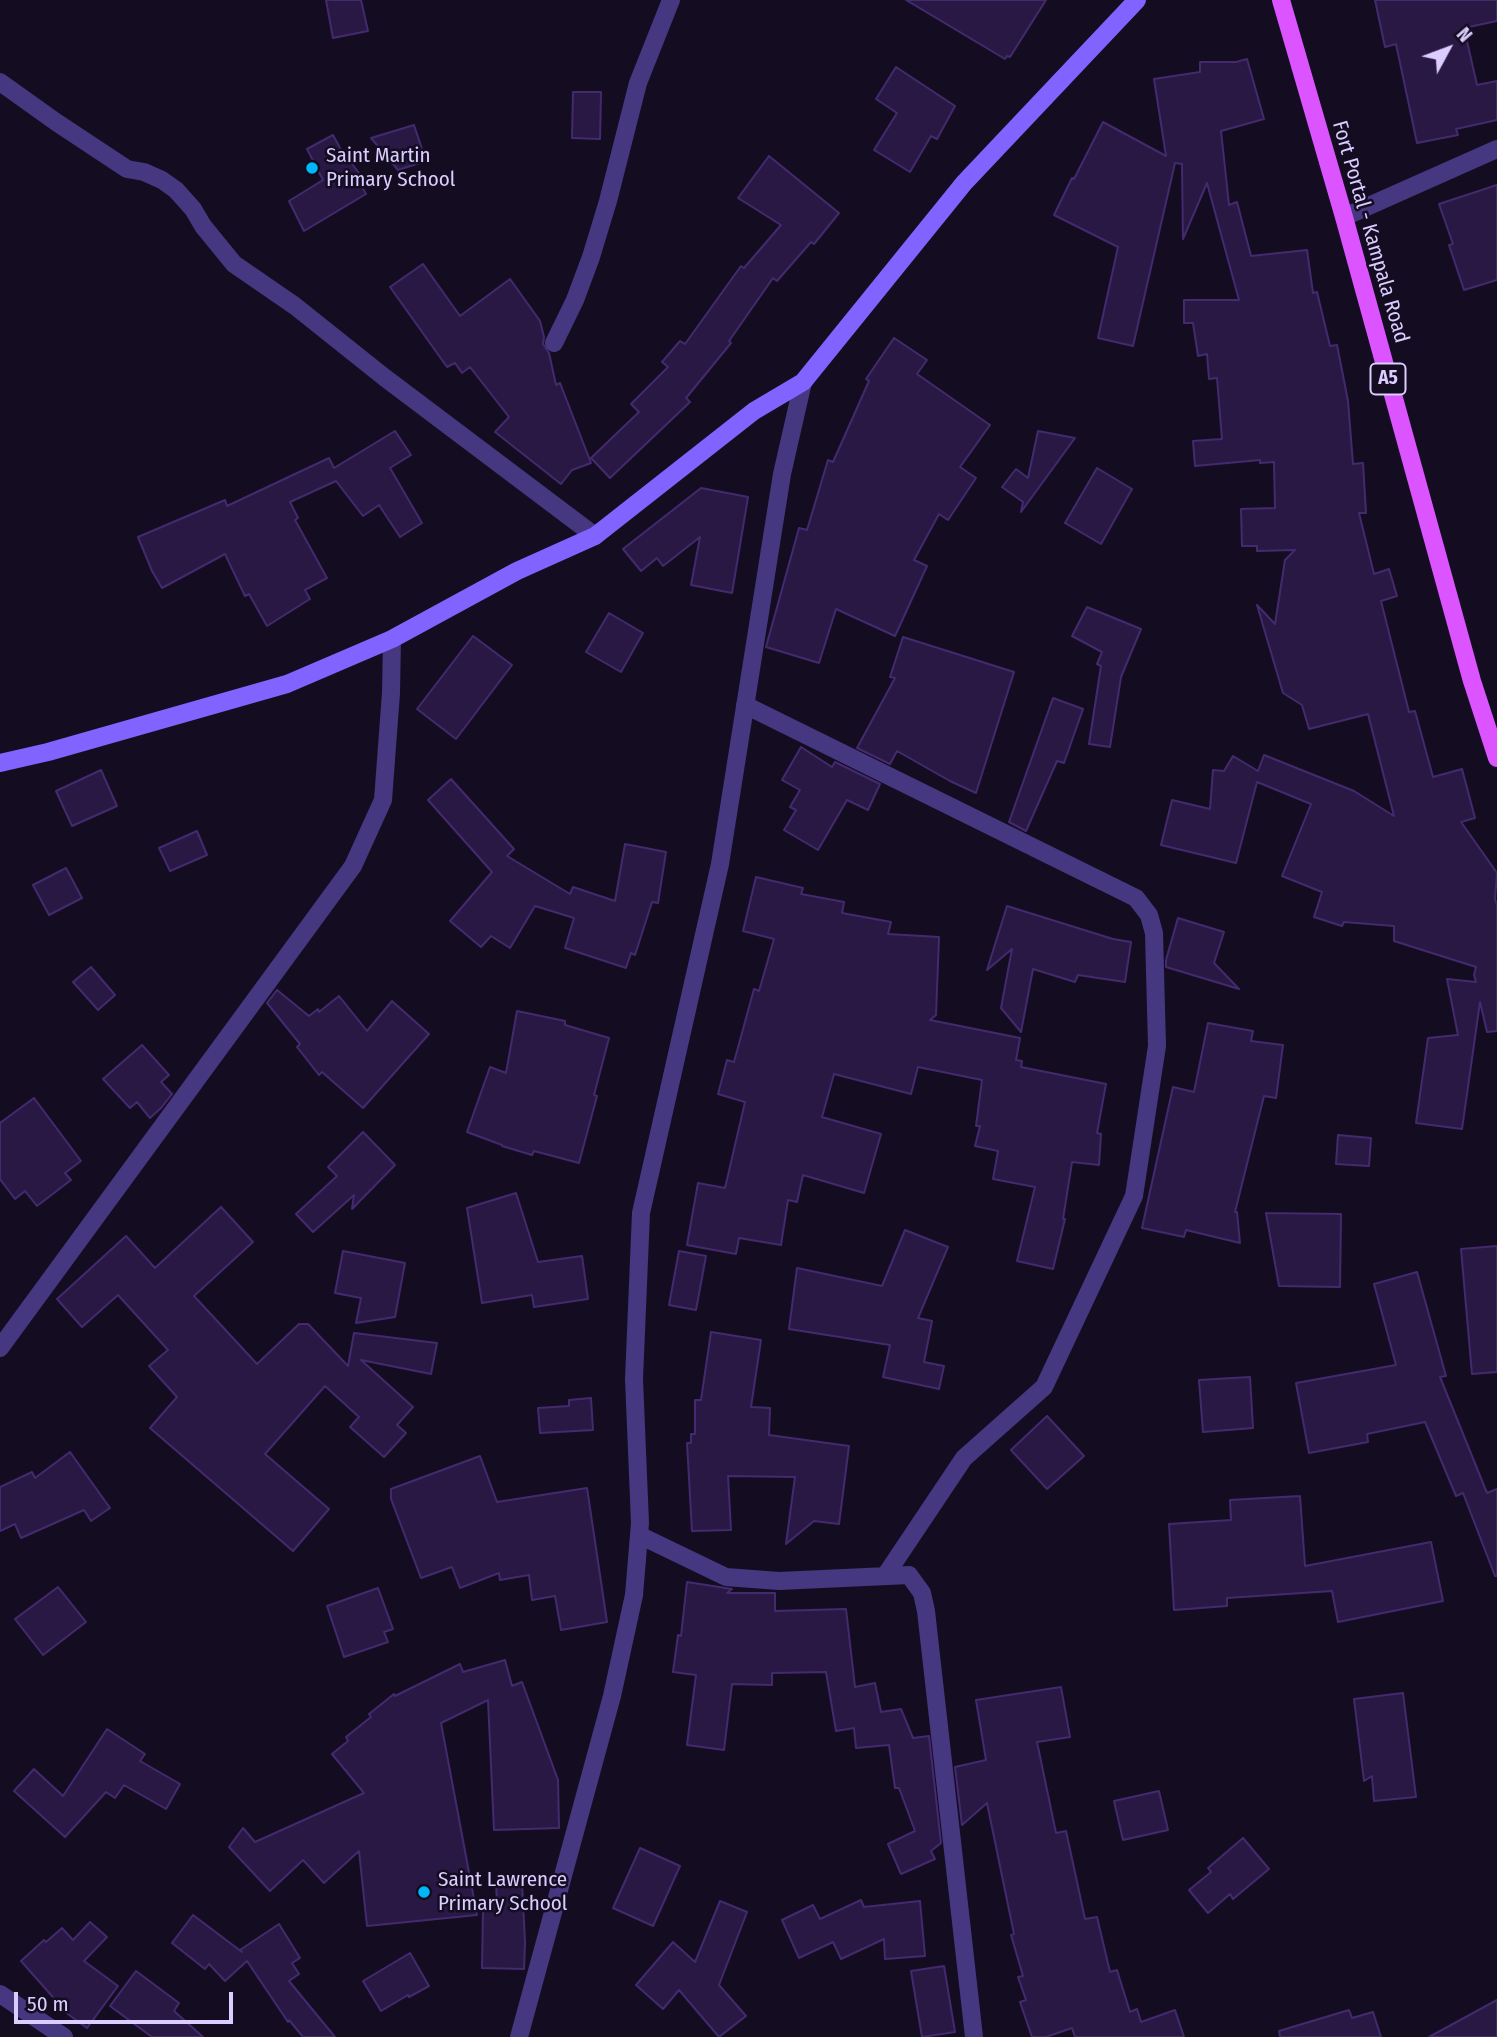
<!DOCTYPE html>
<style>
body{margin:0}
#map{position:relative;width:1497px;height:2037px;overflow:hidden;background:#140d21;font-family:"Fira Sans Condensed",sans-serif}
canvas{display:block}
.north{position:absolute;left:1413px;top:14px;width:70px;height:70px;-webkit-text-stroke:5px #140d21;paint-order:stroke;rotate:49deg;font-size:19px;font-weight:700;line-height:28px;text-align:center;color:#dbcdff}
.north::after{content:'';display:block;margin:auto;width:24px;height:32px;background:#dbcdff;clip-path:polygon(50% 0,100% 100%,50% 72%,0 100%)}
.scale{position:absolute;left:14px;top:1992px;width:219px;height:32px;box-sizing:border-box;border:4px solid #dbcdff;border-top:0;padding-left:9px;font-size:21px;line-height:24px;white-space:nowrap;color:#dbcdff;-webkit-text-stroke:5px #140d21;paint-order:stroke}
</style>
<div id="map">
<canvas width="1497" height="2037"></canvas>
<div class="north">N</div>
<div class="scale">50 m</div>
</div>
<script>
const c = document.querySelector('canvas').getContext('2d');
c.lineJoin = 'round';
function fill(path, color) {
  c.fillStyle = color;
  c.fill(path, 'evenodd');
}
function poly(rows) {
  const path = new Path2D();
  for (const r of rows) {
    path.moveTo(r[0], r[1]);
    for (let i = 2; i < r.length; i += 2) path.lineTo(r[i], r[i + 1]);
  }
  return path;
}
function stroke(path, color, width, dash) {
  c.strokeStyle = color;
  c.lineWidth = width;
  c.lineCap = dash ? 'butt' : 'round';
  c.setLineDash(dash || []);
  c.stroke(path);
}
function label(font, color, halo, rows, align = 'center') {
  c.font = font + ' "Fira Sans Condensed",sans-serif';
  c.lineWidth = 5;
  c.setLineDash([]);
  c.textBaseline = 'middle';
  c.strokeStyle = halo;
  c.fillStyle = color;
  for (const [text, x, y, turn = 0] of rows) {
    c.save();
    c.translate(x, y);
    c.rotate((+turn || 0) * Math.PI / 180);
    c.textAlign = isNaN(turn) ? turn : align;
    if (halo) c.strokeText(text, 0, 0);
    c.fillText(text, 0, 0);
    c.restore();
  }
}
const building = poly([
 [326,0,361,0,368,31,333,38,326,0],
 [906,0,1046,0,1010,57,1007,56,1005,59,906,0],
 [1375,0,1497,0,1497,21,1464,28,1477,85,1497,81,1497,120,1456,129,1458,135,1417,143,1396,44,1385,47,1375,0],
 [1247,59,1264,119,1221,131,1229,205,1237,202,1251,256,1307,250,1313,293,1317,292,1330,346,1337,345,1348,401,1353,464,1363,463,1366,513,1359,513,1374,574,1389,569,1397,596,1381,601,1409,712,1415,711,1433,777,1462,769,1475,818,1461,822,1497,873,1495,899,1497,905,1497,1031,1487,1032,1480,1002,1462,1129,1416,1123,1428,1038,1458,1035,1447,979,1476,982,1474,975,1476,967,1394,941,1394,926,1344,922,1342,926,1314,917,1322,892,1282,876,1311,804,1257,782,1236,863,1161,845,1172,800,1210,809,1213,770,1224,771,1233,756,1258,771,1264,755,1354,791,1394,816,1368,714,1309,729,1302,705,1283,693,1257,605,1275,624,1285,560,1295,550,1257,551,1257,546,1242,546,1241,509,1275,508,1274,462,1260,463,1260,460,1195,466,1193,441,1222,439,1217,378,1209,379,1207,354,1198,356,1193,323,1184,323,1184,300,1239,300,1207,183,1183,239,1182,164,1175,163,1133,346,1098,338,1118,247,1054,215,1072,178,1074,179,1103,122,1166,156,1154,79,1200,72,1200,62,1236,62,1247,59],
 [896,67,955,106,937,139,931,136,910,172,874,150,897,113,876,99,896,67],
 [573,92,601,92,600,139,572,138,573,92],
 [414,125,426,161,398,170,371,138,414,125],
 [333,135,340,148,365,181,360,183,366,194,304,231,289,201,323,180,307,149,333,135],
 [769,156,839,213,814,244,811,242,777,281,773,278,729,341,731,343,686,398,690,402,610,478,591,458,639,412,631,404,668,367,662,362,680,341,685,344,741,266,744,268,781,225,738,198,769,156],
 [1497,185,1497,280,1464,290,1449,245,1453,244,1439,204,1497,185],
 [423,264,460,316,510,279,540,321,544,337,543,344,549,353,556,385,560,383,591,463,572,470,561,484,495,432,509,417,470,367,462,373,455,363,447,367,390,287,423,264],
 [894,338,927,360,917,374,990,425,960,467,976,478,948,520,939,514,914,560,927,566,895,636,836,609,819,663,766,647,799,528,807,530,828,460,833,462,869,381,866,379,894,338],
 [395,431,411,455,390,468,422,523,400,537,379,505,363,516,336,481,290,502,298,518,295,520,327,578,305,590,310,599,267,626,249,594,245,596,225,554,162,588,152,571,138,537,225,500,227,506,329,458,334,468,395,431],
 [1038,431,1075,438,1021,512,1023,502,1002,487,1016,469,1028,478,1038,431],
 [1097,468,1132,489,1101,544,1065,523,1097,468],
 [701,488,748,497,732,593,691,585,700,537,663,566,657,558,641,571,623,549,701,488],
 [1087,607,1141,629,1121,677,1110,747,1089,744,1101,666,1097,664,1102,652,1072,636,1087,607],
 [609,613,643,633,621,672,586,652,609,613],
 [473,636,512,665,456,739,417,709,473,636],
 [903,637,1014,672,976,793,950,781,897,751,890,764,857,748,895,678,890,677,903,637],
 [1053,698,1083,709,1064,763,1057,761,1026,831,1009,822,1053,698],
 [801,747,832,767,835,762,880,784,868,810,847,800,818,850,784,830,796,810,790,807,800,790,782,780,801,747],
 [101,770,117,806,72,826,56,791,101,770],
 [451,779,514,849,507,856,570,894,573,887,615,901,625,844,666,852,658,903,652,902,635,955,631,953,626,968,565,948,574,918,535,906,510,948,491,936,481,947,450,921,492,872,428,800,451,779],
 [197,831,207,855,170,871,159,848,197,831],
 [66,868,82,898,49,915,33,885,66,868],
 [756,877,803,888,801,894,844,902,842,913,891,922,888,934,939,937,936,1015,930,1020,1020,1038,1016,1060,1022,1061,1021,1067,1106,1084,1097,1133,1101,1134,1099,1165,1072,1162,1063,1219,1065,1219,1053,1269,1017,1261,1035,1187,993,1179,998,1151,975,1146,980,1126,976,1126,982,1080,918,1067,911,1094,834,1074,822,1117,881,1134,864,1193,803,1175,797,1202,788,1200,781,1245,739,1238,736,1254,687,1245,698,1183,725,1188,745,1102,718,1094,727,1060,734,1062,754,989,759,991,774,939,743,931,756,877],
 [1007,906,1113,939,1131,942,1125,982,1078,975,1075,982,1033,969,1021,1032,1001,1008,1012,949,987,970,1007,906],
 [1178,918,1224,932,1214,963,1239,989,1166,967,1166,960,1178,918],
 [91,967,115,995,98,1010,73,982,91,967],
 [277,990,309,1016,318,1009,319,1012,339,996,367,1031,392,1001,429,1034,363,1108,322,1072,319,1075,297,1047,300,1044,267,1003,277,990],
 [517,1011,565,1021,565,1025,609,1038,594,1095,597,1096,579,1163,534,1151,532,1155,502,1146,502,1145,467,1132,490,1067,506,1073,517,1011],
 [1208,1023,1253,1031,1251,1041,1283,1045,1276,1098,1264,1096,1235,1212,1237,1212,1240,1243,1186,1230,1184,1237,1142,1228,1173,1087,1194,1092,1208,1023],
 [142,1045,169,1075,161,1082,172,1094,161,1108,150,1118,137,1102,130,1108,103,1079,142,1045],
 [34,1098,81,1161,65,1173,71,1180,37,1206,25,1191,15,1199,0,1179,0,1123,34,1098],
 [363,1132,395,1165,352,1209,354,1195,313,1232,296,1214,337,1176,328,1167,363,1132],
 [1338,1135,1371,1138,1369,1166,1336,1164,1338,1135],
 [516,1193,538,1262,582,1256,588,1299,534,1307,532,1295,482,1303,467,1208,516,1193],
 [221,1207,253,1242,194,1296,257,1364,299,1324,308,1324,348,1366,354,1333,437,1343,431,1374,361,1360,413,1407,397,1425,406,1433,384,1457,350,1427,359,1417,325,1386,265,1454,329,1509,293,1551,150,1428,177,1397,149,1366,168,1350,118,1295,82,1327,57,1299,126,1236,155,1268,221,1207],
 [1266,1213,1341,1214,1340,1287,1279,1286,1266,1213],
 [905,1230,948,1247,918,1318,932,1321,924,1362,944,1366,939,1389,883,1377,890,1345,789,1329,797,1268,882,1286,905,1230],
 [1497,1246,1497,1372,1472,1374,1461,1249,1497,1246],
 [343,1251,405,1263,395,1317,356,1323,361,1298,335,1293,343,1251],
 [679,1251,706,1256,696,1310,669,1305,679,1251],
 [1417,1272,1446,1376,1440,1377,1487,1493,1497,1489,1497,1576,1495,1576,1463,1493,1456,1496,1425,1422,1367,1434,1368,1442,1309,1453,1296,1383,1396,1365,1374,1284,1417,1272],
 [711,1332,761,1340,751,1407,770,1408,769,1435,849,1446,839,1524,814,1521,786,1544,795,1477,728,1476,731,1530,692,1531,687,1443,691,1443,691,1434,695,1434,695,1400,701,1400,711,1332],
 [1250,1377,1253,1428,1203,1432,1199,1380,1250,1377],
 [591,1398,593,1430,540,1433,538,1408,569,1406,569,1400,591,1398],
 [1047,1416,1084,1456,1047,1489,1011,1450,1047,1416],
 [70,1452,110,1508,91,1521,84,1510,21,1538,15,1524,0,1531,0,1487,32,1472,35,1478,70,1452],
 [480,1456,497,1502,587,1488,607,1622,561,1630,555,1596,532,1600,529,1575,500,1580,499,1573,460,1588,452,1567,421,1578,391,1499,391,1489,480,1456],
 [1300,1496,1305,1566,1431,1542,1443,1601,1338,1622,1332,1591,1227,1598,1227,1606,1174,1610,1169,1524,1231,1520,1230,1500,1300,1496],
 [687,1582,732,1589,727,1593,775,1593,775,1611,846,1609,855,1687,875,1683,881,1712,901,1709,913,1738,929,1736,941,1843,931,1851,935,1859,901,1874,888,1844,915,1831,899,1788,895,1788,889,1745,856,1748,854,1728,836,1731,826,1672,772,1673,772,1685,732,1684,724,1750,687,1745,696,1675,673,1672,678,1635,681,1636,687,1582],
 [58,1587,86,1622,43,1655,15,1619,58,1587],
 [378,1588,393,1629,384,1632,388,1642,344,1657,327,1606,378,1588],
 [505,1660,512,1686,522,1682,558,1780,559,1828,494,1830,488,1700,441,1723,477,1915,367,1926,359,1851,324,1883,303,1860,270,1891,229,1847,243,1828,255,1842,364,1793,332,1754,348,1741,346,1737,371,1717,369,1714,394,1694,395,1696,460,1664,463,1672,505,1660],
 [1061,1687,1070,1737,1037,1742,1056,1833,1066,1831,1085,1919,1097,1917,1110,1972,1117,1970,1130,2012,1137,2009,1141,2022,1175,2010,1184,2037,1075,2037,1072,2028,1046,2037,1032,2037,1020,2002,1026,2000,1018,1977,1023,1976,1011,1935,1014,1934,987,1803,962,1825,955,1767,986,1760,976,1700,1061,1687],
 [1403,1693,1416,1797,1374,1801,1372,1776,1364,1781,1354,1699,1403,1693],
 [107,1729,145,1754,140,1761,180,1784,166,1809,124,1785,115,1798,106,1792,65,1837,14,1791,34,1769,63,1796,107,1729],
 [1159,1791,1168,1830,1123,1840,1114,1801,1159,1791],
 [1243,1838,1269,1869,1233,1899,1230,1894,1208,1913,1189,1890,1211,1872,1208,1868,1243,1838],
 [640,1848,680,1866,653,1926,613,1908,640,1848],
 [522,1883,525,1942,524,1969,482,1968,483,1910,497,1902,496,1884,522,1883],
 [861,1900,864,1907,920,1901,925,1956,885,1959,884,1939,841,1959,833,1942,799,1958,782,1920,813,1905,820,1919,861,1900],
 [720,1901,747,1912,719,1985,746,2016,719,2037,679,1990,663,2009,636,1985,673,1942,695,1962,720,1901],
 [193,1915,242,1952,240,1950,279,1924,300,1958,292,1963,299,1974,289,1981,335,2037,303,2037,289,2020,288,2022,247,1961,225,1981,209,1964,205,1969,172,1943,193,1915],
 [90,1922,107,1937,84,1961,118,1986,87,2028,57,2006,59,2004,21,1961,44,1940,46,1942,62,1928,73,1940,90,1922],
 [410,1953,429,1986,409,1997,408,1995,381,2011,363,1981,410,1953],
 [944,1966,955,2032,922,2037,911,1971,944,1966],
 [136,1971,179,2003,174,2011,203,2037,152,2037,110,2006,136,1971],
 [1497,2000,1497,2037,1429,2037,1497,2000],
 [1349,2010,1352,2018,1373,2012,1381,2037,1280,2037,1279,2031,1349,2010]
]);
fill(building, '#281843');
stroke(building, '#432a6f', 2);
stroke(poly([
 [0,82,56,122,127,169,144,172,162,180,176,190,193,209,203,226,234,264,295,306,384,377,595,536],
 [1344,217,1497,149],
 [554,343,575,300,591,257,608,201,638,83,671,0],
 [745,705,1136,898,1149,915,1154,933,1157,1046,1134,1196,1044,1387,964,1458,885,1576],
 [0,1348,353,866,383,800,391,693,392,639],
 [639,1535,726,1577,779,1581,909,1575,922,1593,926,1611,974,2037],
 [0,1994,64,2037],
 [519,2037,612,1696,634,1595,640,1523,634,1379,641,1213,720,864,782,474,803,382]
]), '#463781', 18);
stroke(poly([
 [0,763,48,752,287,684,392,639,517,571,595,536,754,411,803,382,964,183,1137,0]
]), '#8164ff', 18);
stroke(poly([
 [1281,0,1344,217,1472,681,1497,758]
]), '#db54ff', 18);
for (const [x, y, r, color] of [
 [312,168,7,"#00b7f8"],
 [424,1892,7,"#00b7f8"]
]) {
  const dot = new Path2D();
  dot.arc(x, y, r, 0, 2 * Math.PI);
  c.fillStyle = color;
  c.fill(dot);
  stroke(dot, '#140d21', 2.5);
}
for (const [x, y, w] of [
 [1388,379,35]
]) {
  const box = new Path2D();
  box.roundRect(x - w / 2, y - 15.5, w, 31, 5);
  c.fillStyle = '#140d21';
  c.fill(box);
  stroke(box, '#dbcdff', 2);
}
label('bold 19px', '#dbcdff', null, [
 ["A5",1388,379]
]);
label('21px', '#dbcdff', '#140d21', [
 ["Saint Martin",326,156],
 ["Primary School",326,180],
 ["Saint Lawrence",438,1880],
 ["Primary School",438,1904]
], 'left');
label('21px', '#dbcdff', '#140d21', [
 ["Fort Portal - Kampala Road",1370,232,74]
]);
</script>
